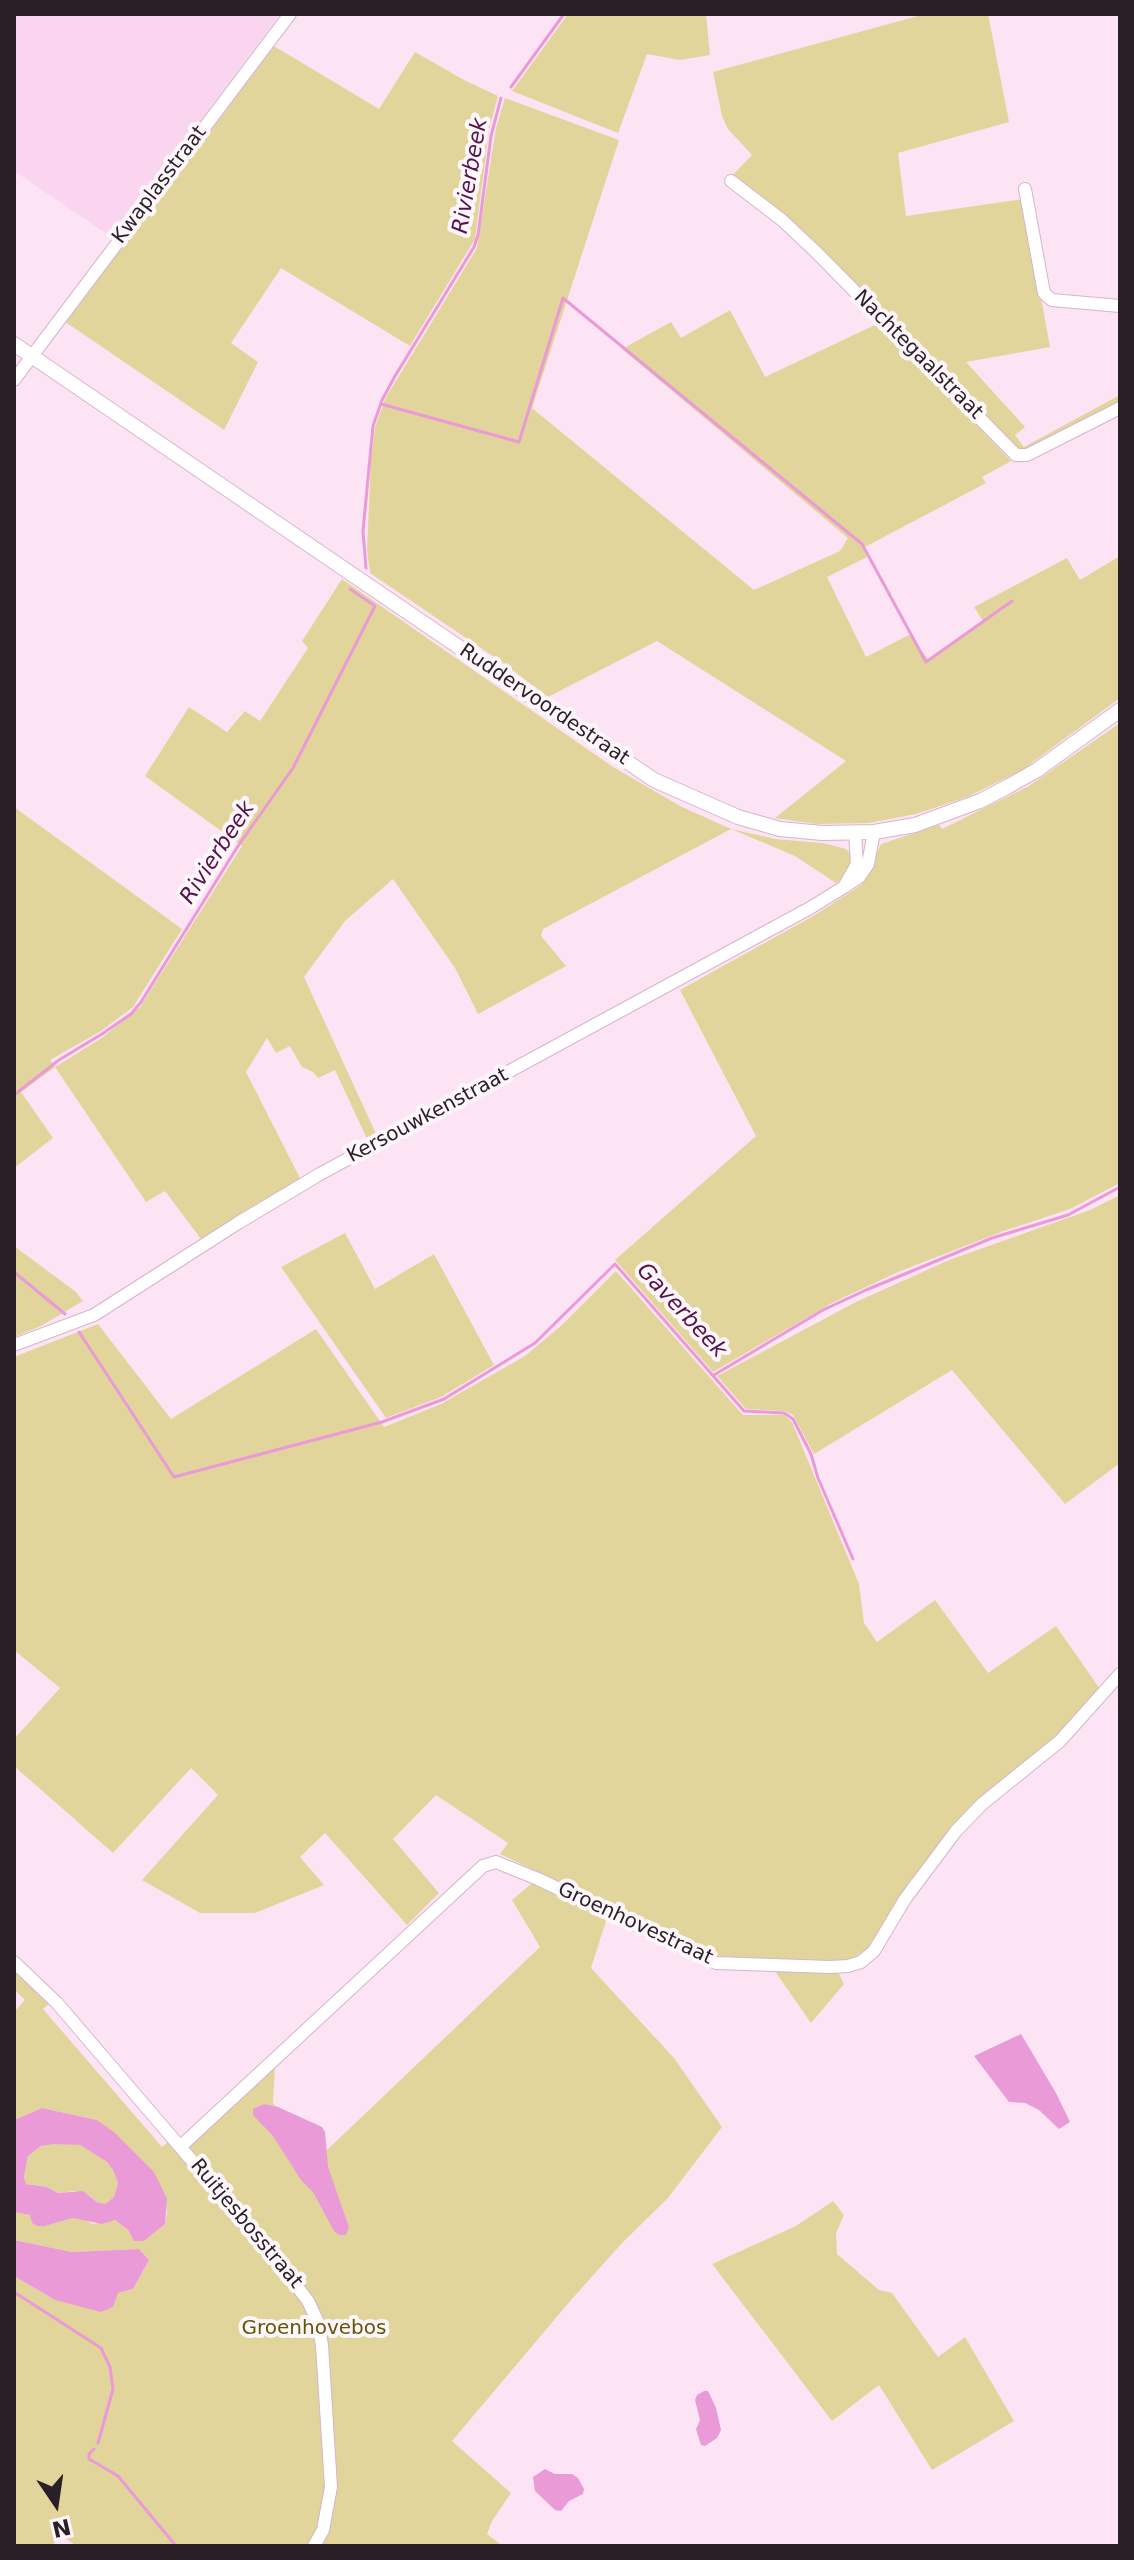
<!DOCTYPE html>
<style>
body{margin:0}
#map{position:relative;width:1134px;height:2560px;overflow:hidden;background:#fce4f5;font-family:"DejaVu Sans",sans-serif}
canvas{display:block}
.frame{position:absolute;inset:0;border:16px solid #291f26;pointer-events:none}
.north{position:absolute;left:16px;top:2464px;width:80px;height:80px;-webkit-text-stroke:6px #fdf7fb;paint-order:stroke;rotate:167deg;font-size:22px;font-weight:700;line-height:32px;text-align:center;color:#291f26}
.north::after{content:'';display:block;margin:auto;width:28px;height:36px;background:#291f26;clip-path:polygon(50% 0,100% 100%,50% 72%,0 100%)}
</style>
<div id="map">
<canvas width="1134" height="2560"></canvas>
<div class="frame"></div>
<div class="north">N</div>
</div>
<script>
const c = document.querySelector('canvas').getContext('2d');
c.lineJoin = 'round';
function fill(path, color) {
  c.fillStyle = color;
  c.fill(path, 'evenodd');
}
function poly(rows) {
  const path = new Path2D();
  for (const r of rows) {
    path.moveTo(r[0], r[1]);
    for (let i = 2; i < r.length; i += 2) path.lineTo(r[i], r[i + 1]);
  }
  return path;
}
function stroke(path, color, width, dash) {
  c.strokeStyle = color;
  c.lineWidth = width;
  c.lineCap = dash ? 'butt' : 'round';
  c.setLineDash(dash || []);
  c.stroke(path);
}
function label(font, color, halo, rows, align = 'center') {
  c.font = font + ' "DejaVu Sans",sans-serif';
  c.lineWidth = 8;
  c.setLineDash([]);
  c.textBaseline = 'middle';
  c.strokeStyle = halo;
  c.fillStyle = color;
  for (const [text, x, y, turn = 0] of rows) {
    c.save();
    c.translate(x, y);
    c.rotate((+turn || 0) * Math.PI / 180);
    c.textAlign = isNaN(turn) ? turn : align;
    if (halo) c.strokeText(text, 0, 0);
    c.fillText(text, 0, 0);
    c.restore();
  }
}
fill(poly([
 [14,14,280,14,113,238,14,171]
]), '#f9d5ef');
fill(poly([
 [568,14,706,14,710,55,680,60,647,54,618,133,512,91],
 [925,14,988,14,1009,122,898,153,906,216,1023,199,1050,347,966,362,1025,427,1015,435,1024,447,1120,395,1120,406,1023,457,850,281,813,240,754,190,732,176,752,155,728,129,722,116,713,72],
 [274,46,379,109,415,52,464,80,498,96,489,130,475,239,410,346,281,268,231,343,258,362,224,430,64,321,162,196],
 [505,98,619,140,532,408,754,590,840,551,848,538,622,349,671,322,681,338,730,310,765,377,879,323,1011,461,982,477,986,483,863,548,867,557,827,577,866,657,909,635,928,659,983,621,974,607,1067,558,1080,580,1120,556,1120,698,1022,770,967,797,916,814,869,823,816,824,775,818,846,761,657,641,548,697,503,663,370,573,367,550,371,460,375,427,386,397,477,248,496,128],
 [342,579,613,767,680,806,731,829,775,839,823,843,846,849,849,852,853,868,846,876,836,883,795,856,731,829,543,929,541,936,566,966,478,1014,455,968,393,879,345,921,304,977,377,1136,368,1141,335,1070,318,1078,313,1072,302,1067,290,1046,276,1053,267,1038,246,1072,301,1180,201,1239,165,1191,146,1202,55,1067,21,1092,53,1138,14,1168,14,807,182,929,133,1007,101,1031,50,1060,55,1067,103,1037,140,1007,242,846,145,776,189,707,227,732,245,711,260,721,308,648,302,641],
 [1120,723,1120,1183,1070,1209,1001,1232,898,1272,832,1303,713,1372,615,1260,756,1136,680,990,815,915,861,885,881,844,939,825,942,829,1029,786],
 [1120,1195,1120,1463,1065,1504,952,1370,814,1454,793,1415,784,1411,746,1409,717,1376,856,1302,949,1260,1090,1210],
 [345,1233,375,1289,434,1254,494,1365,441,1397,386,1418,281,1267],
 [14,1246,76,1292,83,1301,41,1326,14,1337],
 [616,1271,743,1415,784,1415,792,1422,859,1584,864,1623,877,1642,935,1600,988,1673,1056,1626,1100,1689,1053,1739,1005,1782,970,1808,912,1878,867,1949,848,1961,719,1958,500,1854,508,1843,436,1795,393,1839,439,1893,407,1925,325,1833,300,1857,324,1885,255,1913,200,1913,142,1880,218,1795,191,1768,113,1853,14,1766,14,1739,60,1688,14,1650,14,1357,98,1324,171,1419,316,1329,384,1427,441,1404,525,1356,562,1325],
 [533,1882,607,1918,591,1968,674,2058,722,2127,668,2198,622,2243,571,2300,452,2441,511,2493,492,2521,487,2534,503,2546,77,2546,60,2535,52,2546,14,2546,14,2276,55,2300,118,2293,133,2289,149,2260,139,2249,72,2252,14,2240,14,2212,31,2215,32,2223,37,2226,45,2226,73,2218,82,2218,93,2224,115,2220,128,2230,131,2236,144,2241,165,2224,167,2212,166,2199,97,2120,42,2108,14,2120,14,2012,25,2000,14,1989,14,1969,50,2003,43,2009,162,2147,169,2141,179,2152,275,2065,273,2103,295,2135,327,2150,540,1947,512,1900],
 [772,1967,838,1972,844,1984,811,2023],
 [54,2143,80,2145,107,2162,113,2170,118,2183,114,2197,105,2204,97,2202,89,2195,75,2191,58,2193,47,2187,26,2184,24,2177,28,2156,41,2146],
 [833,2201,844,2215,836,2233,837,2254,879,2290,892,2293,938,2357,965,2337,1014,2421,932,2470,879,2385,832,2421,712,2264,796,2226]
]), '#e2d59b');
fill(poly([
 [1021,2034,1056,2093,1070,2122,1059,2129,1039,2110,1025,2103,1009,2102,974,2056],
 [264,2104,278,2107,322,2127,325,2132,328,2167,349,2227,346,2235,339,2235,334,2231,313,2192,301,2180,273,2136,253,2115,253,2109],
 [42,2108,97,2120,115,2133,153,2171,161,2186,167,2199,165,2224,144,2241,134,2241,128,2230,115,2220,102,2224,73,2218,45,2226,37,2226,32,2223,30,2215,14,2212,14,2120],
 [54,2144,80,2145,107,2162,113,2170,118,2183,114,2197,105,2204,97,2202,83,2191,58,2193,47,2187,26,2184,24,2177,28,2156,41,2146],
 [14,2240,72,2252,139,2249,149,2260,133,2289,118,2293,113,2307,101,2312,55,2300,14,2276],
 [704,2391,708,2391,716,2408,721,2430,717,2438,705,2446,701,2445,696,2429,700,2420,695,2400,697,2395],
 [545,2469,555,2474,572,2474,578,2478,584,2489,583,2494,569,2501,561,2511,555,2510,535,2491,533,2477]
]), '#ea9ad7');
stroke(poly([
 [511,87,564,14],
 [381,404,519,442,563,298,862,544,926,662,1012,601],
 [366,568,363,531,373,426,382,400,395,376,474,247,478,235,491,136,501,98],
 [14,1095,59,1060,102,1034,131,1014,141,1002,238,846,293,768,375,606,350,589],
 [14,1272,65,1314],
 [79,1332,174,1477,382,1422,444,1399,535,1343,615,1264,744,1411,784,1413,793,1419,811,1454,818,1478,853,1559],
 [714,1375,823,1310,866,1290,992,1238,1068,1215,1120,1187],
 [14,2292,101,2348,110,2367,113,2389,98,2443],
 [94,2449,89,2454,89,2459,118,2476,176,2546]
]), '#ea9ad7', 3);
const minor = poly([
 [731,181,782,220,816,252,1016,455,1027,455,1120,408],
 [1025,189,1044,293,1052,300,1120,306],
 [14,380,290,14],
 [855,833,857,864,844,887,859,877,868,864,874,832],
 [14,1345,94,1315,238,1223,320,1174,810,908,844,887],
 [14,1962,57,2003,277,2260,308,2301,317,2320,322,2345,331,2487,323,2530,314,2546],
 [181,2146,483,1866,496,1862,538,1879,716,1963,830,1967,848,1966,861,1962,874,1951,905,1899,956,1831,982,1804,1060,1741,1120,1674]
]);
const tertiary = poly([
 [14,344,654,780,738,817,780,829,822,833,874,832,915,825,980,801,1007,787,1037,770,1120,710]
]);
stroke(minor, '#d3b6cb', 14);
stroke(tertiary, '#d3b6cb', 16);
stroke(minor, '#fff', 12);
stroke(tertiary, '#fff', 14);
label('20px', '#291f26', '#fdf7fb', [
 ["Kwaplasstraat",160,185,-53],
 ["Nachtegaalstraat",918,355,45],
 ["Ruddervoordestraat",544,705,34],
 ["Kersouwkenstraat",428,1116,-28],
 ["Groenhovestraat",635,1924,25],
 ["Ruitjesbosstraat",246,2224,50]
]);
label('20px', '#655606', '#fdf7fb', [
 ["Groenhovebos",314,2329]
]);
label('italic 22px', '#57114b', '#fdf7fb', [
 ["Rivierbeek",471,176,-80],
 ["Rivierbeek",218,853,-57],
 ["Gaverbeek",681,1311,47]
]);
</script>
